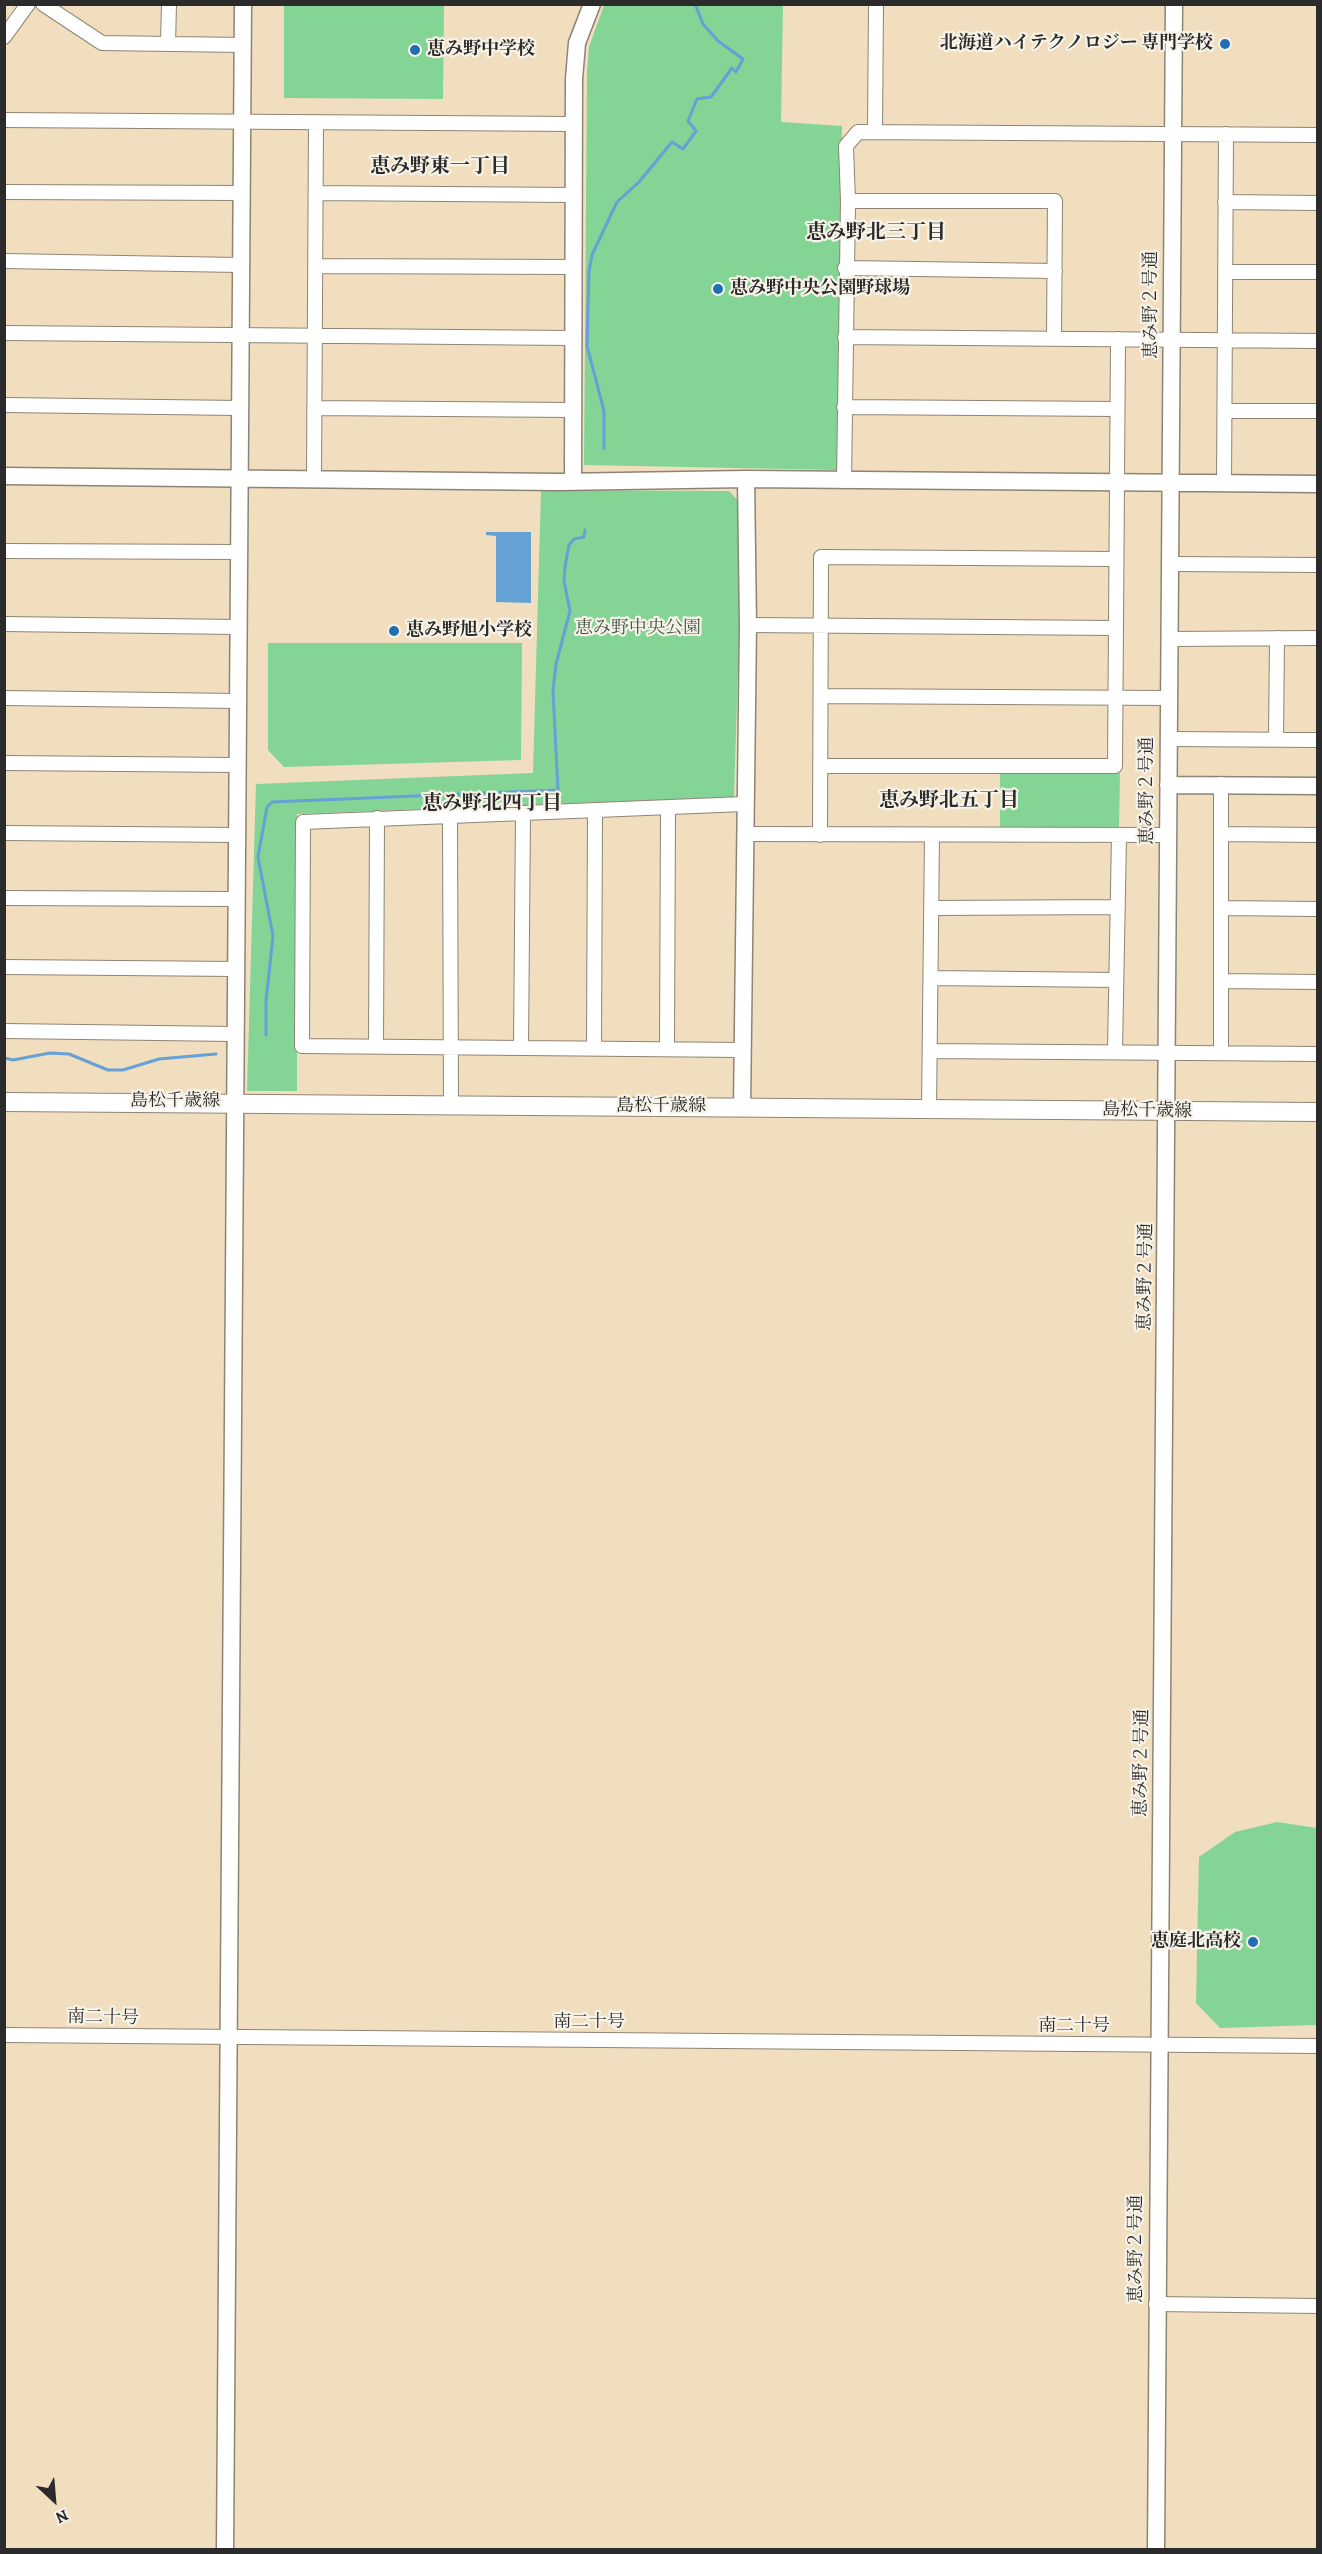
<!DOCTYPE html>
<meta charset="utf-8">
<style>
body{margin:0}
#map{position:relative;width:1322px;height:2554px;overflow:hidden;background:#f1debf;font-family:Alegreya,serif}
canvas{display:block}
.frame{position:absolute;inset:0;border:6px solid #2b2b2b;pointer-events:none}
.north{position:absolute;left:24px;top:2470px;width:60px;height:60px;-webkit-text-stroke:4px #f7f3e8;paint-order:stroke;rotate:154deg;font-size:16px;font-weight:700;line-height:24px;text-align:center;color:#2b2b2b}
.north::after{content:'';display:block;margin:auto;width:21px;height:27px;background:#2b2b2b;clip-path:polygon(50% 0,100% 100%,50% 72%,0 100%)}
</style>
<div id="map">
<canvas width="1322" height="2554"></canvas>
<div class="frame"></div>
<div class="north">N</div>
</div>
<script>
const c = document.querySelector('canvas').getContext('2d');
c.lineJoin = 'round';
function fill(path, color) {
  c.fillStyle = color;
  c.fill(path, 'evenodd');
}
function poly(rows) {
  const path = new Path2D();
  for (const r of rows) {
    path.moveTo(r[0], r[1]);
    for (let i = 2; i < r.length; i += 2) path.lineTo(r[i], r[i + 1]);
  }
  return path;
}
function stroke(path, color, width, dash) {
  c.strokeStyle = color;
  c.lineWidth = width;
  c.lineCap = dash ? 'butt' : 'round';
  c.setLineDash(dash || []);
  c.stroke(path);
}
function label(font, color, halo, rows, align = 'center') {
  c.font = font + ' Alegreya,"Noto Serif JP",serif';
  c.lineWidth = 4.5;
  c.setLineDash([]);
  c.textBaseline = 'middle';
  c.strokeStyle = halo;
  c.fillStyle = color;
  for (const [text, x, y, turn = 0] of rows) {
    c.save();
    c.translate(x, y);
    c.rotate((+turn || 0) * Math.PI / 180);
    c.textAlign = isNaN(turn) ? turn : align;
    if (halo) c.strokeText(text, 0, 0);
    c.fillText(text, 0, 0);
    c.restore();
  }
}
fill(poly([
 [284,5,444,5,443,99,284,98],
 [604,5,783,5,781,122,842,126,838,470,584,465,587,71,589,47],
 [541,490,729,491,743,506,734,797,297,814,297,1091,247,1091,256,784,533,773],
 [268,643,522,643,521,760,284,767,268,750],
 [1000,772,1120,773,1119,830,1000,829],
 [1277,1822,1317,1828,1317,2025,1220,2028,1196,2003,1199,1857,1235,1832]
]), '#83d495');
fill(poly([
 [486,532,531,532,531,603,496,602,496,536,486,535]
]), '#66a1d6');
stroke(poly([
 [604,448,604,411,587,346,589,271,592,255,617,202,639,182,672,142,683,149,696,131,688,121,697,99,711,97,732,68,736,72,743,59,718,41,703,24,695,4],
 [266,1035,266,1001,273,936,258,857,267,807,272,802,558,790,553,691,556,664,570,611,564,581,565,567,569,545,574,539,584,537,585,530],
 [4,1058,13,1060,50,1053,69,1054,108,1070,123,1070,159,1059,216,1054]
]), '#66a1d6', 3);
const minor = poly([
 [43,4,102,43,243,45],
 [4,37,28,4],
 [168,44,169,4],
 [4,120,574,124],
 [875,131,876,4],
 [4,192,241,193],
 [316,193,574,195],
 [848,201,1055,201,1054,339],
 [1225,202,1318,203],
 [4,261,240,265],
 [316,266,573,267],
 [845,268,1055,271],
 [1225,272,1318,272],
 [4,333,572,338],
 [845,337,1318,341],
 [4,405,240,408],
 [844,407,1117,409],
 [314,408,572,410],
 [1225,411,1318,411],
 [314,479,316,122],
 [844,481,848,201,846,146,858,132,1318,135],
 [1224,484,1226,134],
 [4,551,239,552],
 [1171,564,1318,565],
 [4,624,238,627],
 [748,625,1115,628],
 [1170,639,1318,638],
 [821,696,1168,698],
 [4,698,238,701],
 [1168,739,1318,740],
 [1276,739,1277,638],
 [4,763,236,765],
 [820,766,1115,766,1118,339],
 [450,816,451,1107],
 [4,833,237,835],
 [745,834,1168,835],
 [1221,834,1318,835],
 [820,835,821,557,1116,559],
 [4,898,237,899],
 [932,908,1118,907],
 [1221,908,1318,909],
 [4,967,236,969],
 [931,978,1116,980],
 [1221,981,1318,982],
 [4,1031,234,1034],
 [376,1046,377,818],
 [521,1047,523,814],
 [667,1047,668,808],
 [594,1048,595,812],
 [743,1050,302,1046,303,822,744,804],
 [930,1051,1318,1054],
 [1115,1051,1119,836],
 [1221,1053,1221,784],
 [929,1109,932,835],
 [4,2035,1318,2046],
 [1156,2304,1318,2306]
]);
const tertiary = poly([
 [4,476,558,482,746,479,1318,484],
 [573,481,574,79,577,43,592,4],
 [1168,785,1318,786],
 [742,1108,748,625,746,479],
 [225,2550,243,4],
 [1156,2550,1174,4]
]);
const secondary = poly([
 [4,1102,1318,1112]
]);
stroke(minor, '#8e8475', 16);
stroke(tertiary, '#8e8475', 19);
stroke(secondary, '#8e8475', 20);
stroke(minor, '#fff', 14);
stroke(tertiary, '#fff', 16);
stroke(secondary, '#fff', 18);
for (const [x, y, r, color] of [
 [1225,44,6,"#1f6fb2"],
 [415,50,6,"#1f6fb2"],
 [718,289,6,"#1f6fb2"],
 [394,631,6,"#1f6fb2"],
 [1253,1942,6,"#1f6fb2"]
]) {
  const dot = new Path2D();
  dot.arc(x, y, r, 0, 2 * Math.PI);
  c.fillStyle = color;
  c.fill(dot);
  stroke(dot, '#f7f3e8', 2);
}
label('bold 18px', '#2b2b2b', '#f7f3e8', [
 ["北海道ハイテクノロジー 専門学校",1213,44,"right"],
 ["恵み野中学校",427,50],
 ["恵み野中央公園野球場",730,289],
 ["恵み野旭小学校",406,631],
 ["恵庭北高校",1241,1942,"right"]
], 'left');
label('18px', '#2b2b2b', '#f7f3e8', [
 ["恵み野２号通",1152,305,-90],
 ["恵み野２号通",1148,791,-90],
 ["島松千歳線",175,1102],
 ["島松千歳線",661,1107],
 ["島松千歳線",1147,1111,1],
 ["恵み野２号通",1146,1277,-89],
 ["恵み野２号通",1142,1763,-89],
 ["南二十号",103,2018,1],
 ["南二十号",589,2023],
 ["南二十号",1074,2027],
 ["恵み野２号通",1137,2249,-90]
]);
label('18px', '#415546', '#f7f3e8', [
 ["恵み野中央公園",638,629]
]);
label('bold 20px', '#2b2b2b', '#f7f3e8', [
 ["恵み野東一丁目",440,167],
 ["恵み野北三丁目",876,233],
 ["恵み野北五丁目",949,801],
 ["恵み野北四丁目",492,804]
]);
</script>
